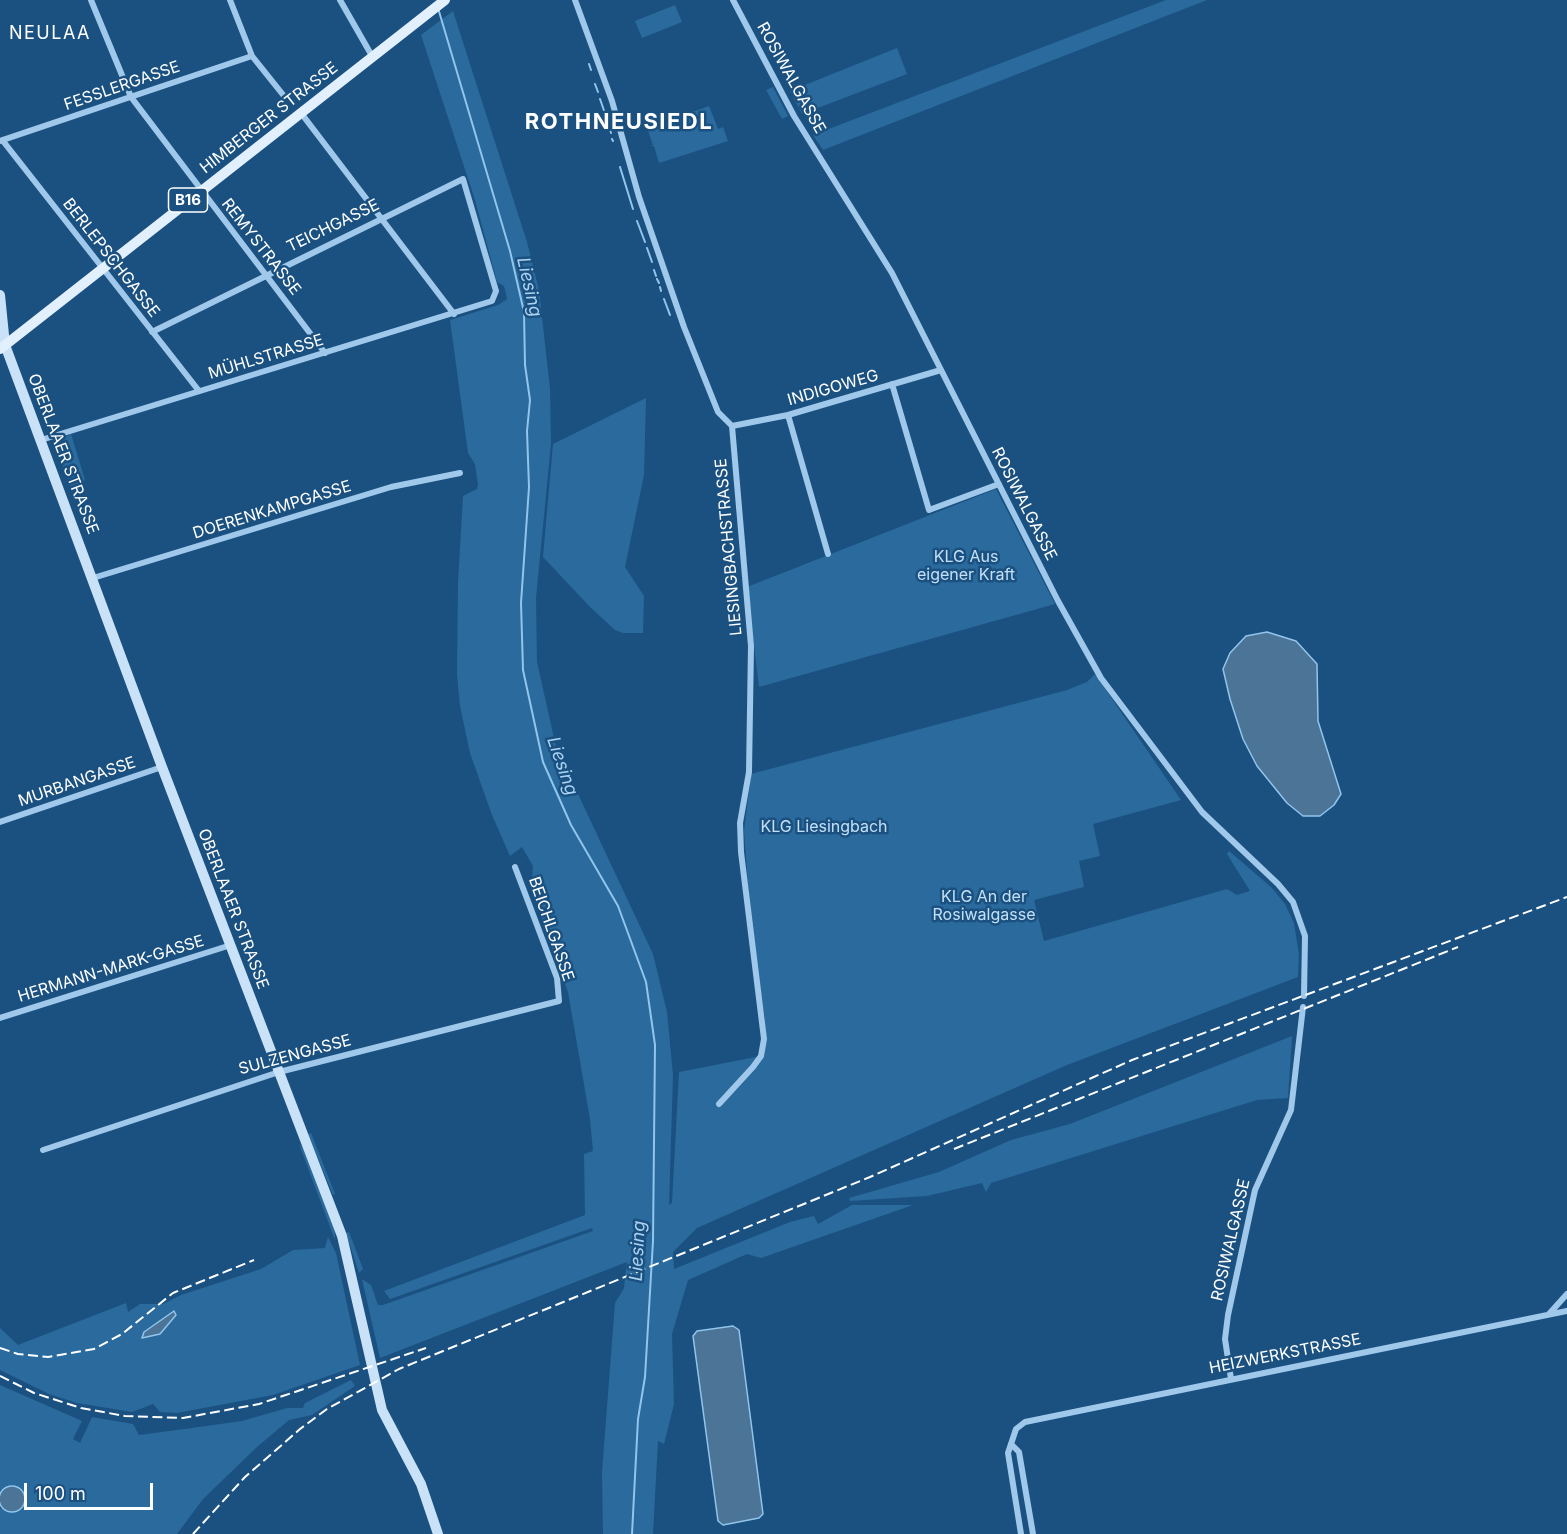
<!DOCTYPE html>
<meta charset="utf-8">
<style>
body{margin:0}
#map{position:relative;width:1567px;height:1534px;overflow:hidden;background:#1b5180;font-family:Inter,sans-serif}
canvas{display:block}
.scale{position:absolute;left:24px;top:1483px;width:129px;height:27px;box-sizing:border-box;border:3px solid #fff;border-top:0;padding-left:8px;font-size:18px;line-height:21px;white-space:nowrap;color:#fff;-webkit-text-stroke:4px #1b5180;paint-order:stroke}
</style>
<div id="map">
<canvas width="1567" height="1534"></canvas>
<div class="scale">100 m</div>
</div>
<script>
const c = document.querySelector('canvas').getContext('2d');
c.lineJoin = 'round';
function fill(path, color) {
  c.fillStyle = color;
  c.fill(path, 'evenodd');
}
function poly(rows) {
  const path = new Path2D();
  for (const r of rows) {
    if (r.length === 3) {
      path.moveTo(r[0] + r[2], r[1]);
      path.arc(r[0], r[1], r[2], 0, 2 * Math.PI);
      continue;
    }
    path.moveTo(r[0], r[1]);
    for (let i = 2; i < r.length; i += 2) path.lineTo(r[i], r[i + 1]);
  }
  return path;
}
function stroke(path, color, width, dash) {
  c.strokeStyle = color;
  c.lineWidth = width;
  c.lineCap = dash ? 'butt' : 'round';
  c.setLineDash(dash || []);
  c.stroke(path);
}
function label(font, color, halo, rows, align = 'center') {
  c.font = font + ' Inter,sans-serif';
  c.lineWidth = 5;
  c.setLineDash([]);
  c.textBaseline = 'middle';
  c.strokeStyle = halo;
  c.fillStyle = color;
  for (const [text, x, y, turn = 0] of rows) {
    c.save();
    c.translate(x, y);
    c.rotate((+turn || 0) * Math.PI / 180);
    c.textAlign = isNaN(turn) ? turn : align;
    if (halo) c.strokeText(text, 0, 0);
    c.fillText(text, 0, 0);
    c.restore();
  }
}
fill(poly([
 [1166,0,1207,0,823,150,813,135],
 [675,5,682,22,642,38,635,21],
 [453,11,527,242,539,290,550,389,551,444,536,598,537,662,556,747,653,954,667,1012,673,1075,669,1205,672,1203,679,1072,761,1056,762,1052,760,1020,765,1018,753,953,744,831,751,774,1067,690,1087,682,1095,674,1181,800,1093,824,1100,856,1079,861,1084,887,1034,900,1044,941,1227,889,1237,895,1250,891,1227,854,1229,851,1271,887,1285,904,1294,923,1299,955,1298,977,1067,1065,697,1228,673,1252,674,1269,790,1222,814,1216,818,1224,852,1205,913,1205,761,1258,747,1254,688,1280,672,1334,674,1404,664,1444,658,1441,653,1534,603,1534,602,1472,615,1303,624,1288,627,1262,380,1358,362,1279,371,1285,378,1305,383,1305,593,1231,592,1228,390,1299,384,1291,585,1215,584,1154,593,1151,590,1119,568,992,531,889,533,866,522,847,510,856,492,815,470,753,460,706,457,674,458,583,463,496,477,489,478,485,475,464,468,453,450,320,498,305,507,299,504,286,497,282,475,200,421,35],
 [897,48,907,74,802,114,790,91],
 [773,87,788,116,782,119,766,90],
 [709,106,718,129,723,127,728,141,659,163,654,146,650,146,653,145,648,131,645,129],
 [646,398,644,475,625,567,644,596,643,633,623,633,615,630,590,607,543,557,553,444],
 [71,434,85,480,72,490,54,443],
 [996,489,1055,604,759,687,747,587],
 [1292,1036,1288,1098,1257,1100,991,1183,986,1192,982,1183,927,1196,850,1201,849,1198,939,1172,1011,1140,1070,1124],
 [311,1133,335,1194,333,1195,308,1134],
 [299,1144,306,1151,335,1232,335,1240],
 [349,1232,363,1269,359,1273,346,1233],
 [328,1237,336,1253,360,1365,273,1395,177,1413,160,1412,153,1404,132,1412,77,1403,49,1394,0,1370,0,1328,18,1345,126,1303,128,1312,140,1304,163,1304,181,1295,261,1269,293,1250,325,1248],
 [351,1380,355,1386,312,1415,289,1420,257,1447,203,1499,177,1534,0,1534,0,1508,11,1512,21,1490,10,1486,0,1491,0,1385,82,1421,73,1439,80,1443,92,1417,133,1424,139,1435,192,1428,242,1421,287,1408,303,1408,305,1403]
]), '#2a6a9d');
const water = poly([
 [1267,632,1296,641,1317,664,1318,721,1341,794,1334,805,1320,816,1303,816,1287,803,1257,766,1243,739,1230,699,1223,669,1230,653,1246,636,1267,632],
 [174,1311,176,1315,160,1334,142,1338,144,1332,174,1311],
 [733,1326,739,1330,763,1514,759,1518,723,1525,718,1521,693,1336,697,1331,733,1326],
 [12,1499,13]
]);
fill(water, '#4c7497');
stroke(water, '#91c5ec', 1.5);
stroke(poly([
 [438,8,510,251,524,312,525,365,530,400,527,431,529,487,521,603,523,670,543,762,571,825,618,906,646,982,655,1045,653,1241,645,1377,638,1419,632,1534],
 [589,64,591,70],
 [595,84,598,92],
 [600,99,609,125],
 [610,129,611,133],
 [612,139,613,141],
 [620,167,633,209],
 [637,221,645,242],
 [647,248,652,262],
 [654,270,656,276],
 [657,279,659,283],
 [660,287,661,291],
 [664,299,670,315]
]), '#91c5ec', 2);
stroke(poly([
 [91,0,131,97,325,353],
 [230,0,252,56,284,96],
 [340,0,372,56],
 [575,0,612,101,639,197,684,327,718,412,732,426],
 [733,0,794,116,892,273,1058,601,1101,678,1202,812,1278,884,1293,902,1305,936,1304,996],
 [301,113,454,314],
 [0,141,252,56],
 [3,141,199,391],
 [892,384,929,510,999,484],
 [788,415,828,554],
 [732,426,788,415,941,370],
 [41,440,492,301,496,291,463,179,152,332],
 [93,578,391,487,460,473],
 [0,822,162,767],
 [0,1018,231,945],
 [719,1104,753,1067,761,1056,764,1039,741,852,740,823,749,772,751,646,732,426],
 [43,1150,279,1072,559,1001,557,978,515,867],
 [1549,1314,1567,1294],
 [1231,1379,1225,1339,1228,1315,1255,1190,1291,1110,1303,1007],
 [1011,1444,1019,1452,1033,1534],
 [1021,1534,1008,1453,1016,1429,1025,1422,1567,1311]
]), '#9fc8ea', 6);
stroke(poly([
 [0,295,5,345,162,767,342,1236,382,1410,421,1484,438,1534]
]), '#cae2f7', 10);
stroke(poly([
 [0,349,445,0]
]), '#e2f0fe', 10);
stroke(poly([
 [954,1149,1458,947],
 [0,1348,18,1354,48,1357,94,1349,122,1334,173,1293,254,1260],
 [0,1376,34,1393,81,1408,125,1416,183,1418,259,1404,426,1348],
 [193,1534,245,1477,300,1429,327,1409,399,1369,870,1177,1132,1060,1567,897]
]), '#fff', 2, [10, 4.5]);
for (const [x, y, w] of [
 [188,200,39]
]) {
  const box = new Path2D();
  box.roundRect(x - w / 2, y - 12, w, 24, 4.5);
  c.fillStyle = '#1b5180';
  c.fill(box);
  stroke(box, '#fff', 1.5);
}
label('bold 15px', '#fff', null, [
 ["B16",188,200]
]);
label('16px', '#fff', '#1b5180', [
 ["ROSIWALGASSE",791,78,61],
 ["FESSLERGASSE",122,86,-19],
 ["HIMBERGER STRASSE",269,118,-38],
 ["TEICHGASSE",333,226,-26],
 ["REMYSTRASSE",261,247,52],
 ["BERLEPSCHGASSE",111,258,52],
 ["MÜHLSTRASSE",266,357,-17],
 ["INDIGOWEG",833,388,-16],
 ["OBERLAAER STRASSE",63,454,69],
 ["ROSIWALGASSE",1024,504,63],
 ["DOERENKAMPGASSE",272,510,-17],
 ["LIESINGBACHSTRASSE",729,547,-95],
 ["MURBANGASSE",77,782,-19],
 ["OBERLAAER STRASSE",233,909,69],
 ["BEICHLGASSE",551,929,71],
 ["HERMANN-MARK-GASSE",111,969,-17],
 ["SULZENGASSE",295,1055,-15],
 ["ROSIWALGASSE",1231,1240,-77],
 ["HEIZWERKSTRASSE",1285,1354,-11]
]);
label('16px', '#c3e0f7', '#1b5180', [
 ["KLG Aus",966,557],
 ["eigener Kraft",966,575],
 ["KLG Liesingbach",824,827],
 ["KLG An der",984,897],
 ["Rosiwalgasse",984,915]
]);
c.letterSpacing = '1.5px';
label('18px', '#fff', '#1b5180', [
 ["NEULAA",50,34]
]);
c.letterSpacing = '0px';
label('italic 18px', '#aad2f2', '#1b5180', [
 ["Liesing",529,287,77],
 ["Liesing",562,766,71],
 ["Liesing",638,1251,-87]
]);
c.letterSpacing = '1.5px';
label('bold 22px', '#fff', '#1b5180', [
 ["ROTHNEUSIEDL",619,122]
]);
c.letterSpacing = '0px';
</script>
